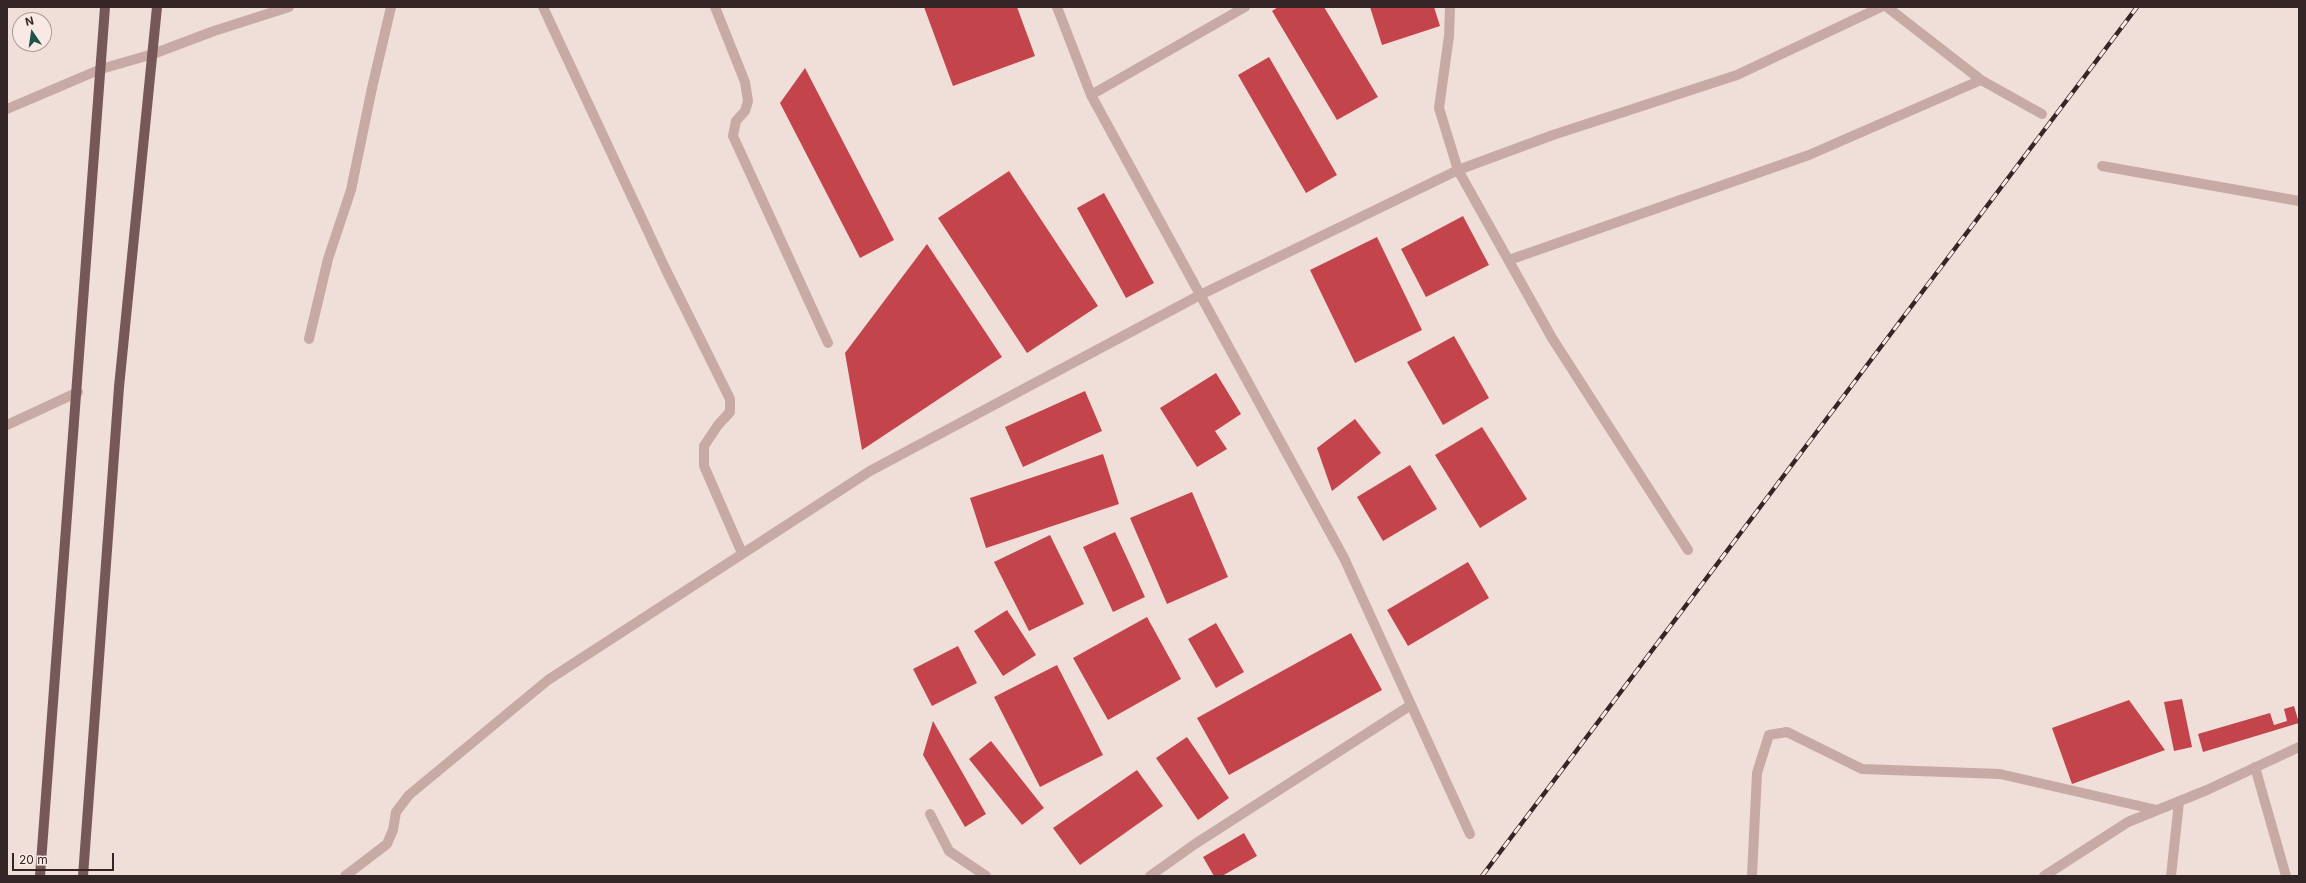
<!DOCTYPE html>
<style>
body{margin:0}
#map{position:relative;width:2306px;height:883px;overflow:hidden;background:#f0ded8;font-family:Inter,sans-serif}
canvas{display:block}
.frame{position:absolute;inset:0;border:8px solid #342626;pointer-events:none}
.north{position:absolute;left:12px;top:12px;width:40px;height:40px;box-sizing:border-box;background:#f8e9e4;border:1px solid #aa9b98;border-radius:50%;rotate:347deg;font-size:11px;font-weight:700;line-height:16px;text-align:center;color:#342626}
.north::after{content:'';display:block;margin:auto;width:14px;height:18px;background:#1d5447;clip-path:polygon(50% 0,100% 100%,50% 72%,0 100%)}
.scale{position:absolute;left:12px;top:853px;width:102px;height:18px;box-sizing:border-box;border:2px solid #342626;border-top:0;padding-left:5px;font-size:12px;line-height:14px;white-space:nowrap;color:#342626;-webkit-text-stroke:3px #f8e9e4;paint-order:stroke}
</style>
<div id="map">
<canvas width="2306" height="883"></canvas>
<div class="frame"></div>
<div class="north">N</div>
<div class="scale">20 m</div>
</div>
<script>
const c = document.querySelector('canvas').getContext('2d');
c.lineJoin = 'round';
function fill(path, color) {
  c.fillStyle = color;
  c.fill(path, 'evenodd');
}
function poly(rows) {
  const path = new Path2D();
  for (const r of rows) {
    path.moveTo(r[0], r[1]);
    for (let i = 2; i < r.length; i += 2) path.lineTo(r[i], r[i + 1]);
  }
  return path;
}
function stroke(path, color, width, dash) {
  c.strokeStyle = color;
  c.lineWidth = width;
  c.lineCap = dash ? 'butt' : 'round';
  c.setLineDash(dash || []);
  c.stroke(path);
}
fill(poly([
 [924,7,1017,7,1035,56,953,86],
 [1278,7,1324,7,1378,97,1337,120,1272,11],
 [1370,7,1434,7,1440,26,1382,45],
 [1269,57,1337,175,1306,193,1238,75],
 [805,68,894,240,860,258,780,103],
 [1009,171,1098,306,1027,353,938,218],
 [1104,193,1154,283,1126,298,1077,208],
 [1463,216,1489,265,1426,297,1401,249],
 [1377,237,1422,330,1355,363,1310,270],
 [927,244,1002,357,862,450,845,353],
 [1454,336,1489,398,1443,425,1407,362],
 [1216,373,1241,414,1215,431,1227,449,1197,467,1160,408],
 [1085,391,1102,431,1023,467,1005,427],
 [1355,419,1381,453,1332,491,1317,448],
 [1482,427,1527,499,1480,528,1435,455],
 [1103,454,1119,504,986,548,970,498],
 [1410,465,1437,509,1383,541,1357,497],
 [1192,492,1228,577,1167,604,1130,518],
 [1115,532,1145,597,1113,612,1083,547],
 [1050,535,1084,604,1029,631,994,562],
 [1468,562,1489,598,1408,646,1387,610],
 [1007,610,1036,655,1003,676,974,631],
 [1147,617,1181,679,1108,720,1073,658],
 [1216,623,1244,672,1216,688,1188,639],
 [1351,633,1382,690,1229,775,1197,718],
 [958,646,977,683,932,706,913,669],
 [1057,665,1103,755,1040,787,994,697],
 [2182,699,2192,747,2174,751,2164,702],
 [2129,700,2165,750,2072,784,2052,728],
 [2294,706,2299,723,2203,752,2198,734,2270,713,2274,725,2287,721,2284,709],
 [933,721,986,814,965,827,923,755],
 [1187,737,1229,798,1198,820,1156,758],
 [991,741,1044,808,1022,825,969,759],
 [1137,770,1163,806,1080,865,1053,828],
 [1244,833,1257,856,1222,876,1214,876,1203,857]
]), '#c3444b');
stroke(poly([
 [543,7,666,270,730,399,730,412,718,425,704,446,704,466,742,553],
 [715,7,745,82,748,101,745,111,736,121,733,136,828,343],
 [1057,7,1091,95,1344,558,1470,834],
 [1450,7,1449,36,1439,108,1458,170,1552,338,1688,550],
 [1887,7,1981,80,2042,114],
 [1091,95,1245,7],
 [7,109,101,69,153,54,214,31,289,7],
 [2102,166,2299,201],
 [1509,260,1809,155,1981,80],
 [309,339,328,259,351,190,372,88,391,7],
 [7,425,78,392],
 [2255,767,2286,876],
 [930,814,949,851,986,876],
 [345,876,387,844,393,830,396,812,409,795,548,680,870,471,1200,295,1458,170,1553,135,1737,75,1881,7],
 [1150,876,1195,844,1411,705],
 [1752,876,1757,773,1769,735,1787,732,1862,769,2000,774,2157,810],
 [2044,876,2128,822,2207,790,2299,747],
 [2171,876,2179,802]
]), '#c8aaa5', 10);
stroke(poly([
 [40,876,105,7],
 [83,876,119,387,157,7]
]), '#755857', 10);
const rail = poly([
 [1482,876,2137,7]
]);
stroke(rail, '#342626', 4.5);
stroke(rail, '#f8e9e4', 3, [9]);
</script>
